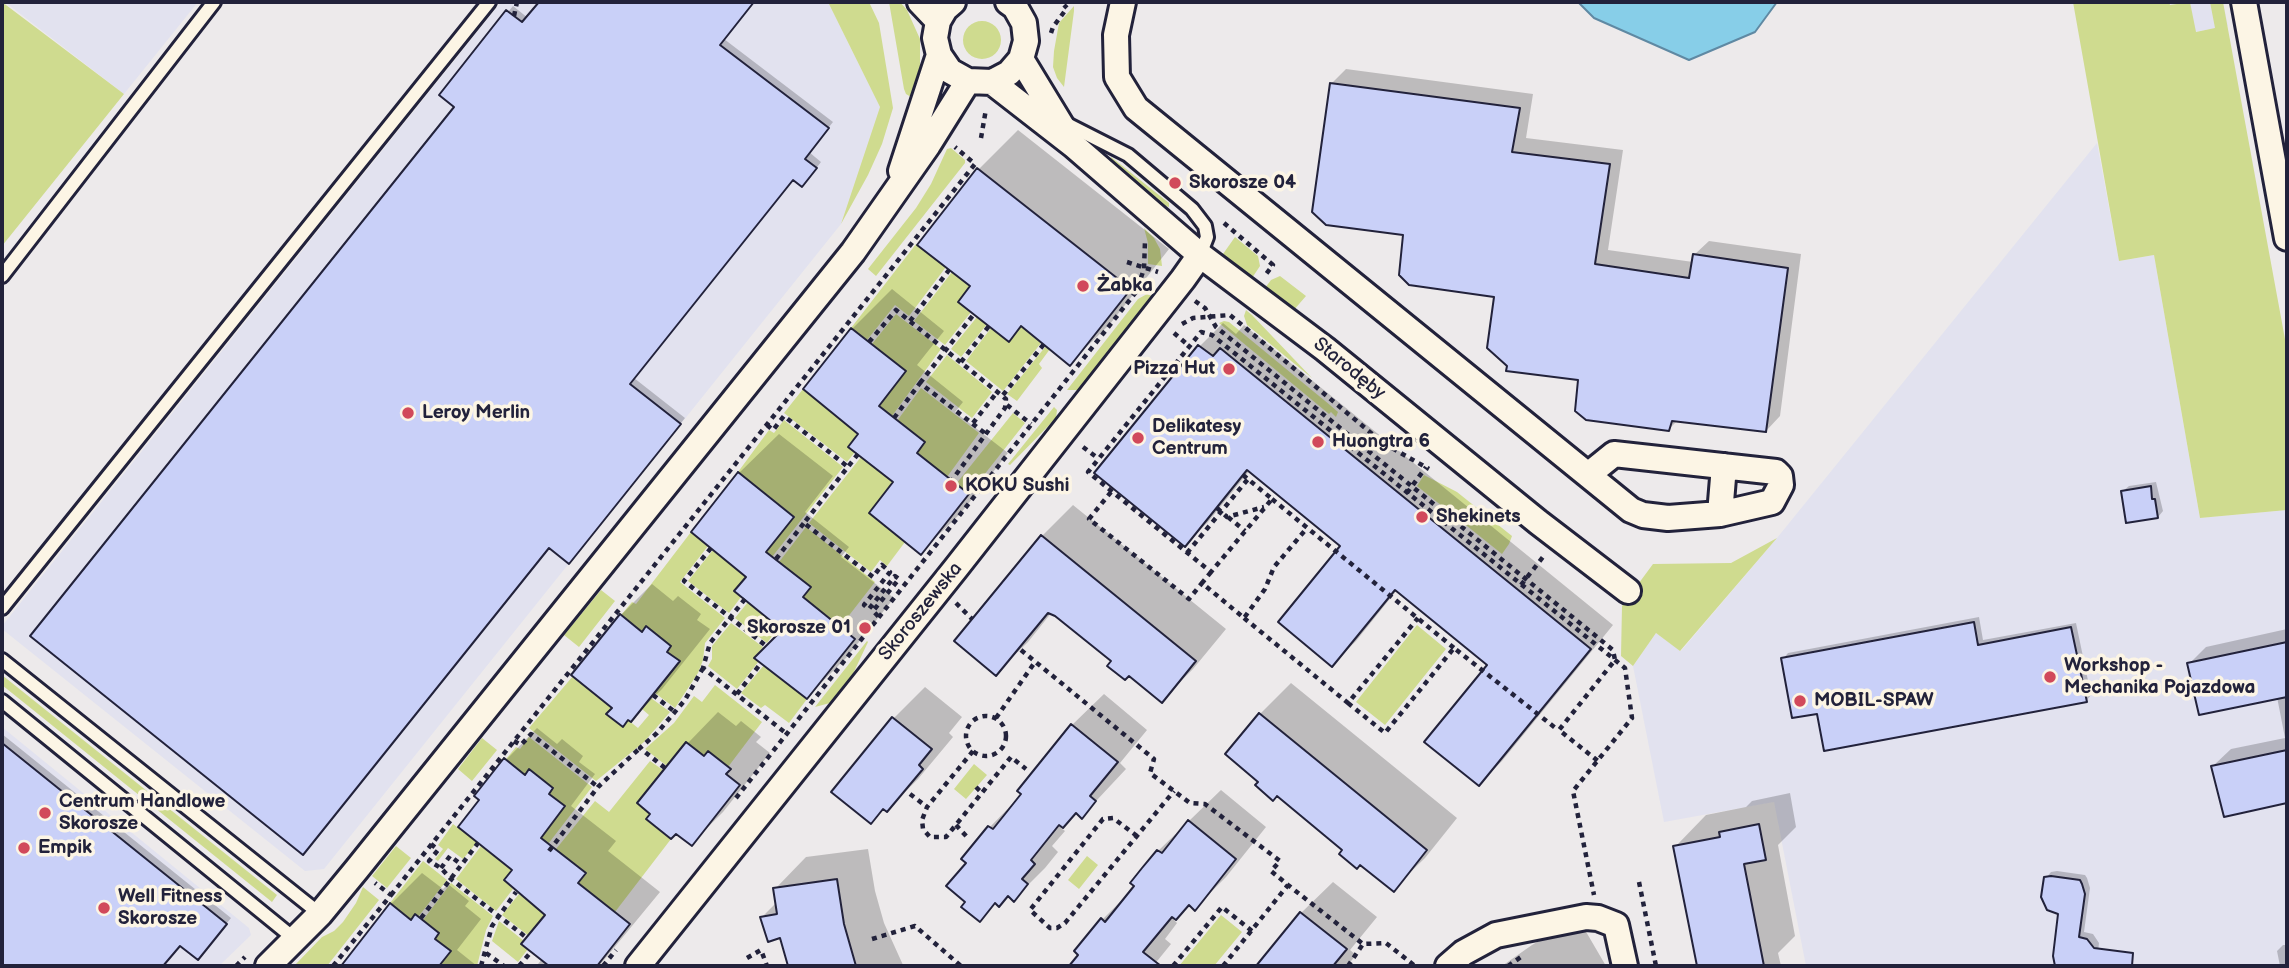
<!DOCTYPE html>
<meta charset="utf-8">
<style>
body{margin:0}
#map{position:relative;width:2289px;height:968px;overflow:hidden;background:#edeaeb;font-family:"Balsamiq Sans",sans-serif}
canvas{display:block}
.frame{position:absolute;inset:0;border:4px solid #22223b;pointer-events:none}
</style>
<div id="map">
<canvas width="2289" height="968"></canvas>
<div class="frame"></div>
</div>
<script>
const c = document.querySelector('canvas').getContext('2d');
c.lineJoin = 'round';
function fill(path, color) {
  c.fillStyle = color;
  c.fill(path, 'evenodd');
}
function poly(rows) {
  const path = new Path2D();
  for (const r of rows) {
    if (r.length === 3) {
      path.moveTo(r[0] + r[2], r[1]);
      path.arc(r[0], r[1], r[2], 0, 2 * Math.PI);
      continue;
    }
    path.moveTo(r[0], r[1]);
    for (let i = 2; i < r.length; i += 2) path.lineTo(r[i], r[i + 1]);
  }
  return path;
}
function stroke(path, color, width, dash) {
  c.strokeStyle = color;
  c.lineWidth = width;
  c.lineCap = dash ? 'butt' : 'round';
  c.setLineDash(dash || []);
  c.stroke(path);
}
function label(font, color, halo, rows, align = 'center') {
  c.font = font + ' "Balsamiq Sans",sans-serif';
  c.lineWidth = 7;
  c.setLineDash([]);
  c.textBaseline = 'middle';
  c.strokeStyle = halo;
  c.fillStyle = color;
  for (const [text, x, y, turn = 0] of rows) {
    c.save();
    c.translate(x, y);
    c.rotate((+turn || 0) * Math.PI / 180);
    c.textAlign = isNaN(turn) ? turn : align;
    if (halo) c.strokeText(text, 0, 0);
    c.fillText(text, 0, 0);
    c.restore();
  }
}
fill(poly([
 [5,2,198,2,124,94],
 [501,2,828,2,880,107,841,224,324,869,305,871,2,629,2,626],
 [2190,2,2223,2,2228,26,2195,32],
 [2097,143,2119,261,2154,255,2200,518,2287,510,2287,966,1806,966,1774,802,1664,822,1633,666,1656,633,1681,651,1777,538],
 [2,727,249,928,251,935,219,966,2,966]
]), '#e2e2ef');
fill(poly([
 [2,2,124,94,2,246],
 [828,2,869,2,879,23,893,108,882,144,868,175,841,224,880,107],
 [889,2,900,2,907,10,920,39,920,69,911,97,906,94,904,89],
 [2073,2,2169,2,2170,5,2190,2,2196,32,2215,28,2210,2,2223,2,2287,350,2287,510,2200,518,2154,255,2119,261],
 [1074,6,1074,11,1064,87,1057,78,1053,67,1054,51,1059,23],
 [982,40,19],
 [951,148,965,160,965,163,876,276,868,269,916,208,931,184,947,149],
 [1111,157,1169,203,1169,207,1165,206,1110,160],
 [1144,228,1154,238,1160,249,1162,266,1148,264,1148,243],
 [1235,237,1258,256,1260,266,1252,278,1223,254],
 [916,244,946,267,909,316,895,305,867,340,851,328],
 [952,272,970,286,971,312,945,345,914,321],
 [1280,276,1306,296,1293,311,1265,288,1271,280],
 [1147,294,1152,296,1078,390,1067,390,1138,299],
 [1246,310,1252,315,1312,378,1247,325,1244,316],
 [896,314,941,349,892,416,878,406,906,371,872,344],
 [977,317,987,324,961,357,951,349],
 [1224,321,1229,322,1330,405,1338,412,1336,417,1331,412,1329,414,1219,323],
 [1021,326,1041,343,1003,391,966,361,991,328,1009,342],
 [1046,346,1050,349,1039,364,1042,368,1017,401,1007,394],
 [947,355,992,392,972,418,926,382],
 [921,388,979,433,947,477,917,453,897,421],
 [803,389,858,434,848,446,855,452,847,462,784,413],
 [1054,407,1057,410,1056,418,1010,465,1008,464],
 [1013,413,1025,423,969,494,956,484],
 [784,420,843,467,772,557,766,552,794,516,738,472,769,430,774,433],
 [861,457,893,482,869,513,905,542,887,566,880,560,871,572,809,523],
 [1424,475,1457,492,1512,536,1509,544,1502,554,1417,486],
 [806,527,875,582,840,627,803,597,811,587,779,562],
 [691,532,708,546,680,582,725,618,705,643,703,660,698,673,675,708,655,693,679,661,667,652,646,627,642,632,621,615,632,602,636,604],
 [1777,538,1680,651,1656,633,1633,666,1621,656,1622,606,1653,564,1731,563],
 [713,550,746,577,741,597,729,613,688,581],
 [601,590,615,601,579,647,564,635],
 [748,602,779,627,767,643,735,618],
 [731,623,763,647,755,657,759,661,737,689,708,666,712,659,712,646],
 [1417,625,1446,649,1385,725,1356,702],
 [867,641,868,642,851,678,830,703,815,707],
 [764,665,807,699,789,723,765,705,761,708,741,693],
 [2,675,277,895,272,902,2,685],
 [573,676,612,708,607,715,622,727,628,720,638,728,649,715,642,709,651,698,670,712,644,742,596,781,529,728],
 [715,685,762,722,728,767,708,751,704,756,667,766,645,749,674,723,694,696,702,702],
 [529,737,592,787,545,848,538,842,565,806,549,794,553,788,530,770,525,775,506,759,516,747,520,749],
 [482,738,497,750,472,781,458,769],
 [650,761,663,770,650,814,647,819,671,839,615,912,578,883,586,873,552,854,595,801,609,812],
 [974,764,987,775,966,799,954,789],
 [453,824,477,842,463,859,448,848,438,861,435,859,443,849,438,845],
 [396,846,411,858,387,888,372,876],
 [481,846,504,864,515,866,504,880,513,889,496,911,456,879],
 [1087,856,1098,865,1079,889,1068,880],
 [423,861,447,880,418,917,415,915,411,920,390,903],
 [451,883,493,916,486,930,477,966,439,966,451,951,435,939,439,933,423,920],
 [363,887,379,900,327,966,294,966,322,937,334,931,343,922,356,903],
 [519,894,553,919,529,936,502,915],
 [1221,915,1242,932,1214,966,1179,966],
 [499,921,524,941,522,945,528,949,518,962,492,941]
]), '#cfdb8f');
const water = poly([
 [1578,2,1777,2,1755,32,1689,60,1594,18,1578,2]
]);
fill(water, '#87cee8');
stroke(water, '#5f89a3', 2);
fill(poly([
 [541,2,753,2,724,39,833,122,809,152,821,162,807,180,794,179,634,378,685,418,574,556,457,107,441,94,513,6,528,18],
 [1346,69,1533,94,1526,138,1623,150,1608,250,1693,262,1694,255,1709,241,1801,254,1780,416,1766,431,1678,420,1669,429,1580,379,1496,296,1405,234,1331,84],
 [1018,130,1169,249,1110,324,1070,363,1023,326,1009,340,973,286,919,244,979,169],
 [892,289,944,331,917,365,963,402,955,412,1008,453,961,513,921,552,896,482,861,434,806,388,852,329],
 [1223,323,1236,334,1244,325,1613,625,1502,761,1479,784,1489,665,1397,590,1356,641,1332,665,1343,545,1250,470,1208,522,1185,545,1200,346],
 [779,434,833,476,805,512,849,547,841,557,894,598,847,657,807,697,785,630,749,577,739,473],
 [2156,482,2163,511,2158,517,2123,491,2129,486],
 [1073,505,1226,629,1193,669,1162,700,1052,612,1028,642,996,673,1042,536],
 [652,584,673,601,678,596,701,614,697,620,710,629,662,689,631,720,614,707,621,615],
 [1979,617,1983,640,2076,623,2091,695,2086,701,1819,712,1783,659,1788,653],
 [2287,629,2287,801,2225,815,2213,766,2231,749,2285,738,2277,697,2189,664,2206,647],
 [1291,683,1457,818,1425,858,1393,889,1261,781,1260,714],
 [925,687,962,717,949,733,953,737,918,779,887,810,885,808,870,822,833,792,894,718],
 [1104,694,1147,730,1120,763,1126,769,1082,816,1077,812,1061,828,1065,831,1052,846,1058,852,1045,868,1014,899,1009,895,997,902,980,920,968,902,968,862,990,827,1023,793,1072,725],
 [718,712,736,726,741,721,761,737,756,742,770,753,723,812,691,844,687,744],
 [537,728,557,744,562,739,583,756,579,762,595,774,571,806,616,841,608,851,660,892,599,966,541,966,538,964,542,959,548,915,514,870,482,800,506,760],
 [2,734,231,918,203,953,180,944,162,966,2,966],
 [1221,790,1266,827,1226,877,1195,908,1190,904,1174,920,1177,923,1165,939,1171,944,1158,960,1152,966,1071,966,1080,955,1076,951,1103,919,1136,886,1132,883,1158,851],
 [1790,793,1796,827,1778,845,1795,936,1778,953,1781,966,1696,966,1698,964,1675,847,1706,815,1746,807,1752,801],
 [868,849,875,891,884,923,903,965,790,966,781,936,762,917,777,902,775,889,806,857],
 [2057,871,2085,875,2087,878,2090,888,2084,932,2093,934,2099,943,2097,962,2092,966,2057,965,2060,913,2046,878,2051,872],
 [422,873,443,889,448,884,469,901,465,906,481,919,457,950,477,966,343,966,391,904],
 [1333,882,1377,917,1350,950,1356,955,1347,966,1258,966,1301,913],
 [1578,918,1606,966,1502,966,1532,945],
 [2283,945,2287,945,2287,966,2280,966,2277,951]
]), '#0003');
const building = poly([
 [539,2,754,2,720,45,829,128,805,159,817,168,802,187,793,180,630,384,681,424,569,564,549,548,303,855,30,636,454,107,439,95,506,10,522,22,539,2],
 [1330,83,1520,108,1512,152,1610,164,1595,264,1689,278,1693,254,1788,268,1766,432,1672,421,1669,431,1586,420,1575,411,1578,380,1506,371,1507,366,1487,348,1494,297,1409,285,1399,275,1403,235,1326,225,1312,212,1330,83],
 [977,168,1131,289,1070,366,1021,326,1009,342,958,302,970,286,917,245,977,168],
 [851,328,906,371,879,406,925,442,917,453,969,494,921,555,869,513,893,482,848,447,858,434,803,389,851,328],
 [1198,345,1213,356,1220,348,1591,649,1479,786,1424,742,1487,665,1395,590,1332,667,1278,622,1340,546,1247,470,1185,547,1094,473,1198,345],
 [738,472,794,517,766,552,811,587,803,597,855,639,807,699,754,658,782,630,734,591,746,577,691,532,738,472],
 [2151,486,2152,499,2155,499,2158,518,2126,523,2121,491,2151,486],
 [1041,535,1196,661,1162,703,1129,676,1125,680,1107,666,1111,661,1055,616,1048,613,996,676,954,641,1041,535],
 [620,614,642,632,646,626,671,646,667,652,680,661,631,722,628,720,623,727,606,714,612,708,571,675,620,614],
 [1974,622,1978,645,2071,627,2087,702,1824,751,1817,714,1792,718,1781,658,1974,622],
 [2287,642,2287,697,2199,715,2187,663,2287,642],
 [1259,713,1427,850,1394,892,1360,865,1357,869,1339,854,1342,850,1277,796,1273,801,1255,785,1258,782,1225,754,1259,713],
 [892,717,932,749,919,765,923,769,887,812,883,809,871,824,831,792,892,717],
 [1071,724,1118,762,1090,796,1096,801,1082,819,1076,813,1063,828,1059,825,1031,860,1035,864,1022,879,1028,884,1014,902,1008,896,999,907,995,903,980,922,961,907,965,902,946,886,966,863,961,859,988,826,993,829,1021,794,1017,791,1071,724],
 [686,742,704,756,708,751,731,769,726,774,740,785,692,846,676,834,671,839,646,819,650,814,637,803,686,742],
 [2,743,227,924,198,960,180,946,163,966,2,966,2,743],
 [2287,750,2287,803,2224,817,2211,766,2287,750],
 [504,758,525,775,529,769,553,788,549,794,565,806,541,838,586,873,578,883,630,924,597,966,549,966,521,944,545,915,504,880,512,870,458,827,479,800,474,796,504,758],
 [1188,820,1236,859,1195,911,1189,905,1176,920,1172,917,1143,952,1161,966,1069,966,1078,955,1074,951,1101,918,1105,922,1134,886,1130,883,1142,868,1157,850,1162,853,1188,820],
 [1759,824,1766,860,1744,864,1764,966,1697,966,1673,846,1720,837,1719,832,1759,824],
 [2051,876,2080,880,2082,884,2085,894,2079,937,2087,939,2094,948,2133,953,2132,966,2055,966,2053,956,2058,914,2047,910,2041,897,2044,877,2051,876],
 [837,879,844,924,856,966,788,966,780,938,768,942,760,917,777,914,773,888,837,879],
 [390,903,411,920,415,914,439,933,435,939,451,951,439,966,341,966,390,903],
 [1300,912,1347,949,1333,966,1256,966,1300,912]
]);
fill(building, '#c9d0f8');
stroke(building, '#22223b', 2);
const lane = poly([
 [1063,122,1128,155,1192,209,1205,226,1207,237,1200,255],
 [2,276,214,2],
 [2,608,489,2],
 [2,660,320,914],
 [2,701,296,940]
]);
const street = poly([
 [920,2,938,21],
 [953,2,945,9,938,21,935,38,939,55,950,71,968,81,992,82,1009,73,1021,59,1026,41,1024,23,1015,7,1008,2],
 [1123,2,1116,35,1117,77,1136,108,1631,510,1643,515,1668,518,1720,514,1772,502,1781,485,1780,476,1776,472,1614,454,1588,475],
 [2244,2,2287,238],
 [1021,59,1066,133],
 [992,82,1073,145,1200,255,1325,349,1538,522,1628,591],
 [901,171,939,55],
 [1720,514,1724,466],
 [268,966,320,914,357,869,853,252,928,145,968,81],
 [638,966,956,568,1183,279,1200,255],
 [1448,966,1463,953,1496,935,1586,917,1598,918,1616,925,1625,966]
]);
stroke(lane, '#22223b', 18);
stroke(street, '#22223b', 30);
stroke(poly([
 [514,16,517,2],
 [1051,33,1053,27,1067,8,1064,5],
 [981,138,986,109],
 [1224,223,1273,265,1266,274],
 [1127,262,1158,272],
 [1195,301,1205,308,1216,327,1613,650,1615,660,1559,730,1598,761],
 [910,321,949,270],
 [1182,324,1193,318,1230,315,1383,443,1429,469],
 [1174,333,1189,346],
 [869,342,896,310,1006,399,1005,408,952,480],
 [961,362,989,326],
 [920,383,974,314],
 [1003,395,1044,344],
 [1007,405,1031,424],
 [894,418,920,383,986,434],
 [973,423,998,391],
 [767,425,773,430,784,416,848,467],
 [1083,447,1099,459],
 [858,454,804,523,873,577,882,565,890,572,864,605,869,609,895,576,899,579,873,611,880,618],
 [1243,475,1272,499,1211,572,1088,472,1201,332,1212,335,1625,668,1632,718,1573,791,1594,895],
 [1111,492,1089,519,1189,599,1202,583],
 [1407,493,1426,467],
 [1272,499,1454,648],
 [1217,508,1227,517,1264,507],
 [1228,517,1245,531],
 [711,548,684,581,765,645],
 [1187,553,1248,479],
 [776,559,804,523],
 [1211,572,1202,583,1244,618,1265,589,1274,567,1307,528],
 [1521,585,1543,557,1541,556],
 [745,599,710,643,703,668,787,734],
 [956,603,972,619],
 [1244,618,1348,703,1418,618],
 [1021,650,1154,759,1150,773,1190,803,1205,804,1280,861,1271,871,1288,885,1363,944,1386,943,1415,966],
 [737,694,761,663],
 [653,695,675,712],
 [1348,703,1385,733,1454,648,1558,730],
 [986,736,20],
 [996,718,1035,662],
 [514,741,521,745,531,734,598,787],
 [973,751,927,807,922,820,923,829,930,837,946,837,1011,757,1026,769],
 [665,768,640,748,657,733,685,700,703,668],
 [976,787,982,793],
 [910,794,927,807],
 [736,798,1136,292,1144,269,1145,241],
 [956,825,967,837],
 [1137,836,1113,818,1103,819,1030,910,1050,928,1057,928,1065,923,1174,791],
 [431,844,438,850,429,861,441,868,451,879,527,938],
 [549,851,598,787,640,748],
 [441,868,450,856,462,865],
 [1639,882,1656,966],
 [391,895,975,164,955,147],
 [421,918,478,843],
 [872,939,915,926,961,966],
 [486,953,504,966],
 [747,958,761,950,767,966],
 [236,966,245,957],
 [333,966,391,895,375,883],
 [481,966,492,926,516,892],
 [519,966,531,952],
 [603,966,616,950],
 [1173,966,1222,907,1252,931],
 [1223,966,1288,885],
 [1348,966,1363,944],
 [1508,966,1521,957]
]), '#22223b', 4.5, [5, 5]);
stroke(lane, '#fcf5e5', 12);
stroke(street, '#fcf5e5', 24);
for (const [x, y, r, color] of [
 [1175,183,7,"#d1495b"],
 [1083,286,7,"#d1495b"],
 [1229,369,7,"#d1495b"],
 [408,413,7,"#d1495b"],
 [1138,438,7,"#d1495b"],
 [1318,442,7,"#d1495b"],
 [951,486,7,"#d1495b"],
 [1422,517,7,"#d1495b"],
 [865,628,7,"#d1495b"],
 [2050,677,7,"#d1495b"],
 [1800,701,7,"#d1495b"],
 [45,813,7,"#d1495b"],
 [24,848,7,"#d1495b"],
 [104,908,7,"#d1495b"]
]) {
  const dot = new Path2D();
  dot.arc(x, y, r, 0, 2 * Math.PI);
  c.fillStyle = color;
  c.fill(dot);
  stroke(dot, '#fcf5e5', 2.5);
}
label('bold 19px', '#22223b', '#fcf5e5', [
 ["Skorosze 04",1189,183],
 ["Żabka",1097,286],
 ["Pizza Hut",1215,369,"right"],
 ["Leroy Merlin",422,413],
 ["Delikatesy",1152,427],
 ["Centrum",1152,449],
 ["Huongtra 6",1332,442],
 ["KOKU Sushi",965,486],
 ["Shekinets",1436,517],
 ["Skorosze 01",851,628,"right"],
 ["Workshop -",2064,666],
 ["Mechanika Pojazdowa",2064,688],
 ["MOBIL-SPAW",1814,701],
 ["Centrum Handlowe",59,802],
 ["Skorosze",59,824],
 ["Empik",38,848],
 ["Well Fitness",118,897],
 ["Skorosze",118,919]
], 'left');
label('19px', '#22223b', '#fcf5e5', [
 ["Starodęby",1349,369,39],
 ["Skoroszewska",921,612,-51]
]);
</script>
